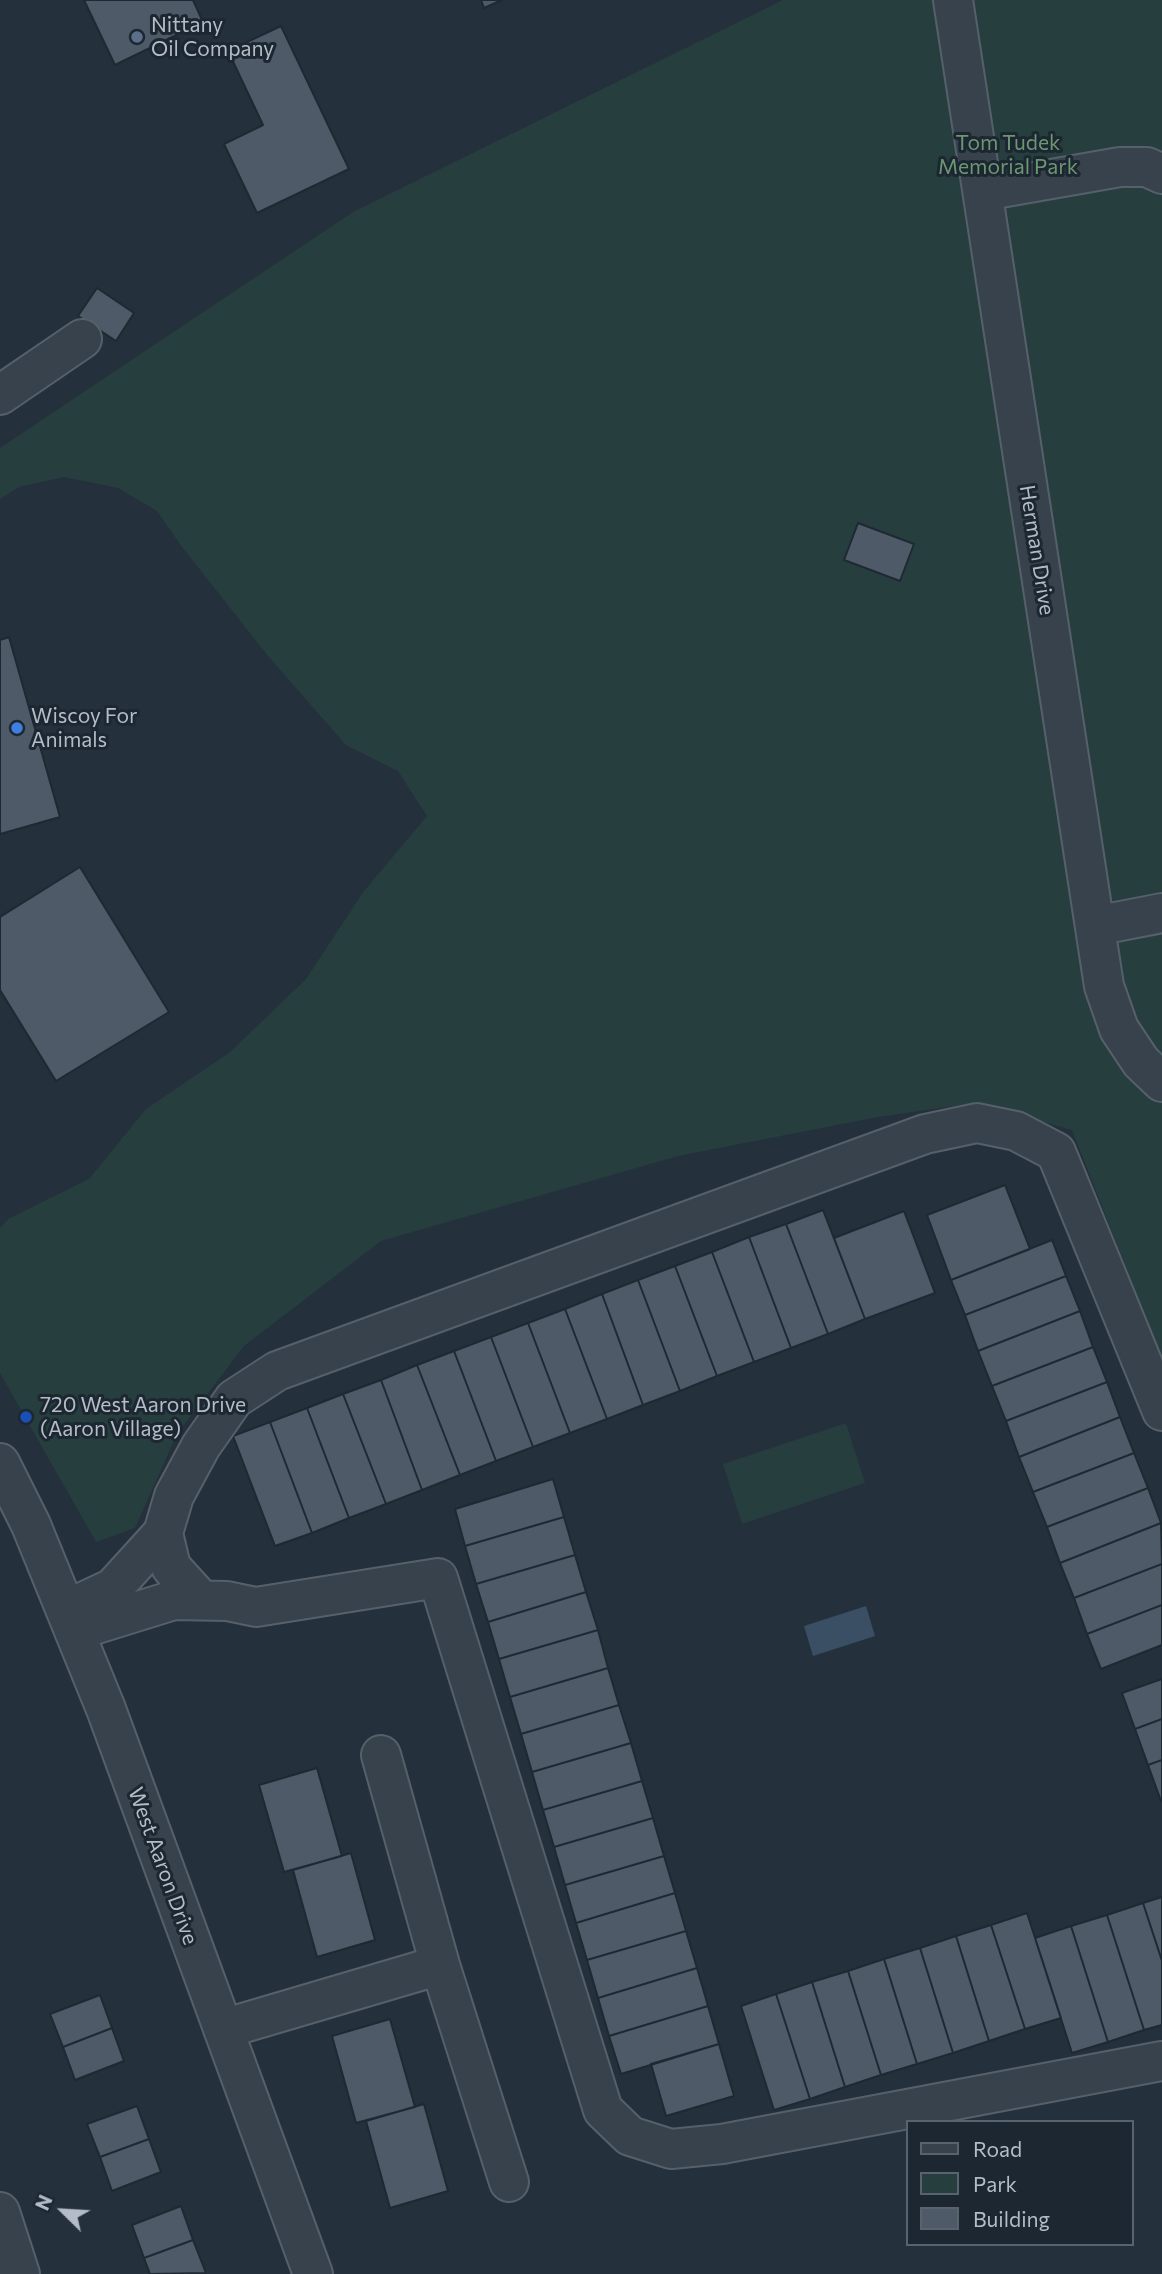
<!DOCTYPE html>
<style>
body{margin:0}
#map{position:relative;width:1162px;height:2274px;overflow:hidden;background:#24303c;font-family:Commissioner,sans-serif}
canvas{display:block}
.legend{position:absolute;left:906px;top:2120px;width:228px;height:126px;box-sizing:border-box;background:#1d2731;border:2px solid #59636d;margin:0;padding:9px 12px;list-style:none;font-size:21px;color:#b4bdc7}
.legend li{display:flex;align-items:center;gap:14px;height:35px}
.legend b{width:35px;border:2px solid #59636d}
.north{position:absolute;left:28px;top:2176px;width:70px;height:70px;-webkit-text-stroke:5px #1d2731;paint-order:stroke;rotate:294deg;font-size:19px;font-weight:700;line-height:28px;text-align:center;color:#b4bdc7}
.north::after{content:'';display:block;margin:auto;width:24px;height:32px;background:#b4bdc7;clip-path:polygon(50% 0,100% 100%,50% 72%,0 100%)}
</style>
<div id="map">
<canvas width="1162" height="2274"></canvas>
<ul class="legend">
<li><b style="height:9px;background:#38424c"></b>Road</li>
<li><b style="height:19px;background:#273e3e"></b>Park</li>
<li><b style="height:19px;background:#4e5a67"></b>Building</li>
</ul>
<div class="north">N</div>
</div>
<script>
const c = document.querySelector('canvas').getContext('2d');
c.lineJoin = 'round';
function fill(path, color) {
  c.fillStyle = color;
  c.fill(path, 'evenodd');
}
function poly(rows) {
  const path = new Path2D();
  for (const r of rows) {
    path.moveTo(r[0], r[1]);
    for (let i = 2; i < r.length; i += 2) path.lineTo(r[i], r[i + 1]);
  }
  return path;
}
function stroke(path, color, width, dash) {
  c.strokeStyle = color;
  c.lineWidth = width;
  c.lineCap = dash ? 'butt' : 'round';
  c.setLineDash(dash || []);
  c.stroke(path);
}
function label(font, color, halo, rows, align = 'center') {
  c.font = font + ' Commissioner,sans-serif';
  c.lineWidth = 6;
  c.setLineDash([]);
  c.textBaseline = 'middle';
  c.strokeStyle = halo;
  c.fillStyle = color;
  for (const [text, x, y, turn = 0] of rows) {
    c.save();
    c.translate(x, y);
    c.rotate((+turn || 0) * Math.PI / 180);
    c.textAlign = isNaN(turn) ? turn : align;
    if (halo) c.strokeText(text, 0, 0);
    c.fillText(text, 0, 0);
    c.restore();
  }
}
fill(poly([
 [783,0,1162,0,1162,1359,1072,1130,975,1103,878,1117,678,1156,381,1241,244,1346,177,1434,135,1528,96,1542,0,1373,0,1228,8,1219,89,1179,146,1109,229,1053,306,979,364,891,427,816,398,771,346,745,268,656,182,547,157,511,118,488,64,477,19,487,0,499,0,448,353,212],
 [846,1423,865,1483,742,1524,723,1464]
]), '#273e3e');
fill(poly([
 [866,1606,875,1636,813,1656,804,1626]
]), '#3a4f64');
const building = poly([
 [84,0,193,0,203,22,115,65,84,0],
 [481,0,502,0,484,8,481,0],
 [281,26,349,169,257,213,224,144,263,125,228,51,281,26],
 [97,288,134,313,116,341,78,316,97,288],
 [858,523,914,544,900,581,844,560,858,523],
 [9,637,60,817,0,834,0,640,9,637],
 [80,867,169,1012,56,1081,0,990,0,917,80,867],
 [1005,1185,1030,1249,951,1280,927,1215,1005,1185],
 [823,1210,865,1319,828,1334,786,1224,823,1210],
 [904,1211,935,1293,865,1319,834,1238,904,1211],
 [786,1224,828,1334,791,1348,749,1237,786,1224],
 [749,1237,791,1348,754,1362,712,1252,749,1237],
 [1052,1240,1066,1276,965,1315,951,1280,1052,1240],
 [712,1252,754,1362,717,1376,675,1266,712,1252],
 [675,1266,717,1376,680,1391,638,1280,675,1266],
 [1066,1276,1080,1311,978,1351,965,1315,1066,1276],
 [638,1280,680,1391,643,1405,602,1294,638,1280],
 [602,1294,643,1405,607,1419,565,1309,602,1294],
 [565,1309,607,1419,570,1433,528,1323,565,1309],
 [1080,1311,1093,1347,992,1386,978,1351,1080,1311],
 [528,1323,570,1433,533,1447,491,1337,528,1323],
 [491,1337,533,1447,496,1461,454,1351,491,1337],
 [1093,1347,1107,1382,1006,1421,992,1386,1093,1347],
 [454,1351,496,1461,460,1475,417,1365,454,1351],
 [417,1365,460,1475,422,1490,381,1380,417,1365],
 [381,1380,422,1490,386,1504,343,1394,381,1380],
 [1107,1382,1120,1417,1019,1457,1006,1421,1107,1382],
 [343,1394,386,1504,349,1518,307,1408,343,1394],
 [307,1408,349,1518,312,1533,270,1422,307,1408],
 [1120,1417,1134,1453,1033,1492,1019,1457,1120,1417],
 [270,1422,312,1533,275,1546,233,1436,270,1422],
 [1134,1453,1148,1488,1047,1527,1033,1492,1134,1453],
 [553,1479,564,1517,465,1546,455,1509,553,1479],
 [1148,1488,1161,1523,1060,1563,1047,1527,1148,1488],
 [564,1517,575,1555,476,1584,465,1546,564,1517],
 [1161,1523,1162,1564,1074,1598,1060,1563,1161,1523],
 [575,1555,586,1592,488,1622,476,1584,575,1555],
 [1162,1564,1162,1605,1087,1634,1074,1598,1162,1564],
 [586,1592,598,1630,499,1659,488,1622,586,1592],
 [1162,1605,1162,1645,1101,1669,1087,1634,1162,1605],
 [598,1630,608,1668,510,1697,499,1659,598,1630],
 [608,1668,619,1705,521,1734,510,1697,608,1668],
 [1162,1679,1162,1719,1135,1729,1122,1693,1162,1679],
 [619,1705,631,1743,532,1772,521,1734,619,1705],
 [1162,1719,1162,1760,1148,1765,1135,1729,1162,1719],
 [631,1743,642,1781,543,1810,532,1772,631,1743],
 [1162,1760,1162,1801,1161,1801,1148,1765,1162,1760],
 [317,1768,342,1856,284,1872,259,1785,317,1768],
 [642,1781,653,1818,554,1847,543,1810,642,1781],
 [653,1818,664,1856,565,1885,554,1847,653,1818],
 [351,1853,375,1940,317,1957,293,1870,351,1853],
 [664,1856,675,1893,576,1923,565,1885,664,1856],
 [675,1893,686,1931,587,1960,576,1923,675,1893],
 [1162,1897,1162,1961,1143,1903,1162,1897],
 [1143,1903,1162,1961,1162,2025,1144,2030,1107,1915,1143,1903],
 [1027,1913,1061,2018,1025,2029,991,1925,1027,1913],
 [1107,1915,1144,2030,1108,2042,1071,1926,1107,1915],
 [991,1925,1025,2029,989,2041,956,1936,991,1925],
 [1071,1926,1108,2042,1072,2053,1035,1938,1071,1926],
 [686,1931,697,1968,598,1998,587,1960,686,1931],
 [956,1936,989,2041,953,2053,920,1948,956,1936],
 [920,1948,953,2053,917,2064,884,1959,920,1948],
 [884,1959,917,2064,881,2075,848,1971,884,1959],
 [697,1968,708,2006,609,2036,598,1998,697,1968],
 [848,1971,881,2075,845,2087,812,1982,848,1971],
 [812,1982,845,2087,810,2099,776,1994,812,1982],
 [776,1994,810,2099,774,2110,741,2006,776,1994],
 [100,1995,112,2028,63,2047,50,2014,100,1995],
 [708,2006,719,2044,621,2074,609,2036,708,2006],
 [390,2019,415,2107,356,2123,332,2036,390,2019],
 [112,2028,124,2061,75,2080,63,2047,112,2028],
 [719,2044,734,2096,666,2116,651,2064,719,2044],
 [424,2104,448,2191,390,2208,366,2121,424,2104],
 [137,2106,149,2139,100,2157,87,2124,137,2106],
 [149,2139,161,2172,112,2191,100,2157,149,2139],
 [181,2206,193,2240,144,2258,132,2225,181,2206],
 [193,2240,206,2273,150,2274,144,2258,193,2240]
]);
fill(building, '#4e5a67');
stroke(building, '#1f2933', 2);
const minor = poly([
 [953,0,1104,986,1119,1029,1141,1062,1162,1082],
 [983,191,1120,167,1147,167,1162,174],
 [0,395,82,339],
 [1095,926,1162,913],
 [0,1463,31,1525,106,1709,313,2274],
 [163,1533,171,1567,201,1600],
 [66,1610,113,1588,163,1533,174,1496,201,1446,234,1399,277,1371,925,1134,977,1123,1016,1131,1056,1152,1162,1411],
 [74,1631,174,1600,227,1601,256,1607,438,1578,603,2110,630,2136,671,2149,722,2144,1162,2061],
 [381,1755,440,1965,509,2182],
 [223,2029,440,1965],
 [0,2212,20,2274]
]);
stroke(minor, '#56606a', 42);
stroke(minor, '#38424c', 38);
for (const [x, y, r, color] of [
 [137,37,7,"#5c6f8a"],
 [17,728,7,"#3f7fe0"],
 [26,1417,7,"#1a4fb4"]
]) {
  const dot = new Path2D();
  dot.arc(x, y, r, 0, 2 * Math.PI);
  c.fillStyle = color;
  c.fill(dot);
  stroke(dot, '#1d2731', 2.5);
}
label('21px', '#b4bdc7', '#1d2731', [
 ["Nittany",151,25],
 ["Oil Company",151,49],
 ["Wiscoy For",31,716],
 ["Animals",31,740],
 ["720 West Aaron Drive",40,1405],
 ["(Aaron Village)",40,1429]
], 'left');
label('21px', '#6c9773', '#1d2731', [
 ["Tom Tudek",1008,143],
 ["Memorial Park",1008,167]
]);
label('21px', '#b4bdc7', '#1d2731', [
 ["Herman Drive",1037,550,81],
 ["West Aaron Drive",163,1866,70]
]);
</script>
